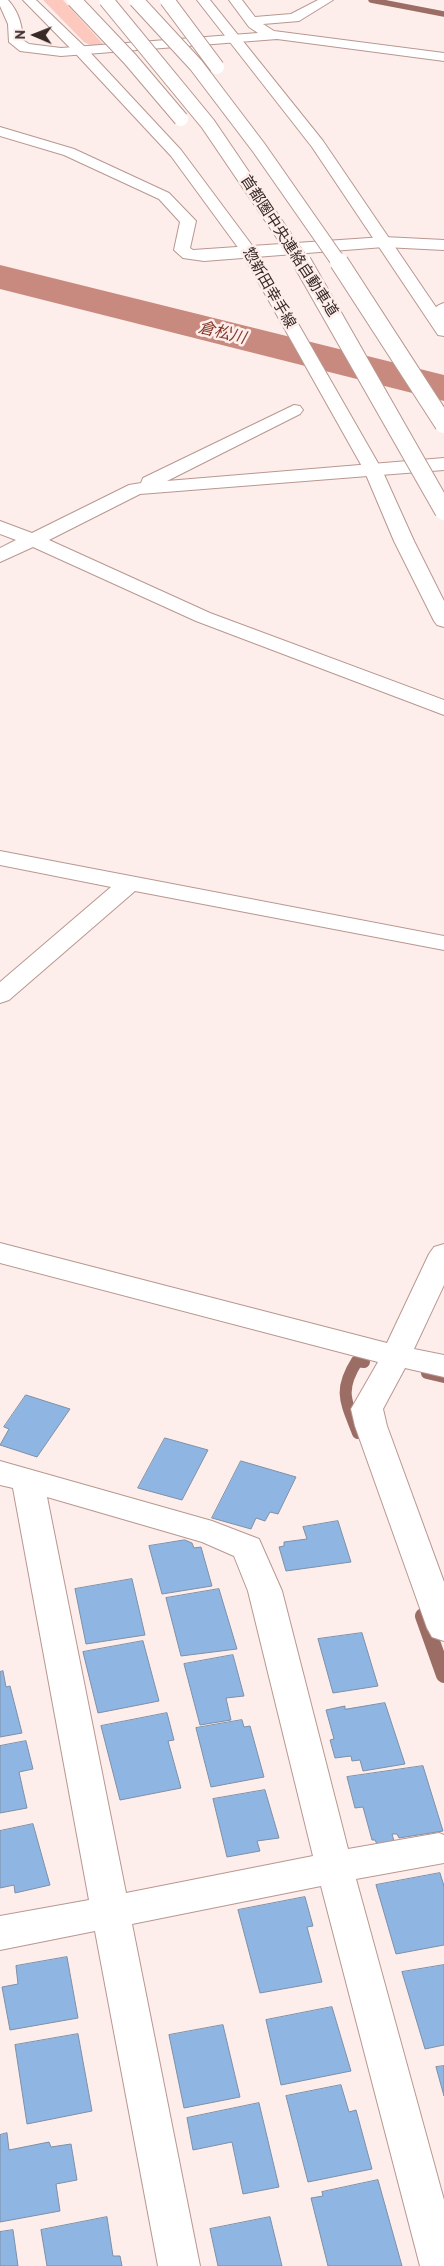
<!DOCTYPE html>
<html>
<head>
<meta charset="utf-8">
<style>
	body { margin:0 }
	#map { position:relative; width:444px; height:2266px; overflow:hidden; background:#fdeeeb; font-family:"PT Sans",sans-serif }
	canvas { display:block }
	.north { position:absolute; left:10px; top:10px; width:50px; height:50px; -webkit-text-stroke:4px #fdeeeb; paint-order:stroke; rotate:271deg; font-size:14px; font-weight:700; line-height:20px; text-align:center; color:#372926 }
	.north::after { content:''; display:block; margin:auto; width:18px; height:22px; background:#372926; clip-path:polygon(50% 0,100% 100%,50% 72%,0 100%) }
</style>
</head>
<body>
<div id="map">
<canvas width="444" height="2266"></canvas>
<div class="north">N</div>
</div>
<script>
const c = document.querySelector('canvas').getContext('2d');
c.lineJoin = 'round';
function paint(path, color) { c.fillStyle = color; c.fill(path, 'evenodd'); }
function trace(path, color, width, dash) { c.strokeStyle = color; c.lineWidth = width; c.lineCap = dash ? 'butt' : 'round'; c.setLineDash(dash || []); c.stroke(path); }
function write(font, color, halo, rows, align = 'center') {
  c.font = font + ' "PT Sans","Noto Sans JP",sans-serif'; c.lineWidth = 5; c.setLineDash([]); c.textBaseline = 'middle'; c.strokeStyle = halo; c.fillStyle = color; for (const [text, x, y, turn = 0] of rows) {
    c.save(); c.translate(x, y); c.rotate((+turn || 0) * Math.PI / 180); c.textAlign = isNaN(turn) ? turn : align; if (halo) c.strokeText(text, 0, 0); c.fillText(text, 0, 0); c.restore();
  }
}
paint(new Path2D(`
	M43,0H63L104,45H90L84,42Z`), '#fdc9bf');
trace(new Path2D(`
	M371,0L444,14`), '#9c6d64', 5.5);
trace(new Path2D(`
	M427,1373L444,1377
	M358,1433C346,1402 338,1391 357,1361L364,1362`), '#9c6d64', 12);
trace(new Path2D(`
	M423,1616L444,1675`), '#9c6d64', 16);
paint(new Path2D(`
	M0,265L444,375V401L0,289Z`), '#c88a7e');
const building = new Path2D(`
	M26,1395L70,1409L37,1457L0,1445L9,1429L4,1427Z
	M165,1438L208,1450L182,1500L138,1488Z
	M241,1461L296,1477L278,1514L270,1512L265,1521L256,1518L251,1529L212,1518Z
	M338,1521L351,1562L286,1571L279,1547L284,1546V1542L307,1539L303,1527Z
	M185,1540L192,1543L194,1548L201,1547L212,1586L162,1594L149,1546Z
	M132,1579L145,1635L86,1644L75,1589Z
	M219,1589L237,1649L181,1656L166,1598Z
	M362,1633L378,1686L333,1693L318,1639Z
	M143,1641L159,1701L98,1713L83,1652Z
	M233,1655L244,1696L226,1698L231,1720L200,1725L184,1664Z
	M3,1671L6,1687L10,1686L22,1733L0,1737V1672Z
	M385,1703L405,1764L363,1771L360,1760L352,1761L351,1756L335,1758L330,1740L334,1739L326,1710L345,1706V1709Z
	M167,1713L174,1740L168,1741L181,1788L120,1800L101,1726Z
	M242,1720L244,1727L250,1726L264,1777L211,1787L196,1728Z
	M26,1741L33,1769L19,1772L27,1808L0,1813V1746Z
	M423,1766L443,1831L399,1838L397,1834H392L394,1841L377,1844L375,1840H372L363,1807L355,1808L347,1777Z
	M265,1790L279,1838L257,1841L260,1851L227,1857L213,1799Z
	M33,1824L50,1885L15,1893L14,1885L0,1888V1831Z
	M440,1873L444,1886V1945L396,1954L376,1885Z
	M305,1897L313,1926L307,1927L322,1982L260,1993L238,1910Z
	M67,1957L78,2018L10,2030L2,1987L18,1984L16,1966Z
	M444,1965V2045L425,2049L402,1972Z
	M332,2007L351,2071L281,2085L266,2020Z
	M223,2025L240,2097L184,2108L169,2035Z
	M78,2034L92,2111L27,2124L15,2045Z
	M444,2066V2096L436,2067Z
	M341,2085L349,2112L356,2110L372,2169L308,2182L286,2096Z
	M259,2103L279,2187L243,2194L232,2142L193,2150L187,2118Z
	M7,2133L9,2150L49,2142L51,2147L71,2144L77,2180L56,2184L60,2211L0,2222V2135Z
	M378,2180L402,2266H328L311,2198L323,2196L322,2192Z
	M107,2217L113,2256H120L122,2266H47L41,2230Z
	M270,2217L282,2266H218L210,2229Z
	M13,2230L18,2266H0V2232Z`);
paint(building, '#8fb5e3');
trace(building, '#7d90a8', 1);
const minor = new Path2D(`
	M0,0H8C19,12 22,25 23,40L29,44L61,48L258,33L249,27L229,0H242L255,17L291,14L318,0H333L299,21L263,24L274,31L444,53V61L277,39L61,56L20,51L9,42L8,24L0,6Z
	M0,127L74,149L169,193L196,221L190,248L193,250L384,237L444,240V250L384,247L204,261L183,258L174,250L180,222L159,199L64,155L0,136Z
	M444,303V319L436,323L430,322L428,318C432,311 436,305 444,303Z
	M294,405L300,406L303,410L300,414L167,481L444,458V470L140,494L49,540L210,613L444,700V715L196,621L33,547L0,562V548L16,540L0,534V521L32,533L129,485L141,483L143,478Z
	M0,851L444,936V950L135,891L9,1000L0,1003V982L111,887L0,865Z
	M0,1243L387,1343L429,1254L434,1247L444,1244V1285L414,1349L444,1355V1377L405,1368L383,1409L387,1426L444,1582V1641L432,1637L427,1628L355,1426L351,1409L378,1362L0,1263Z
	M0,1461L212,1521L259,1539L282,1591L348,1849L439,1833L444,1835V1863L356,1879L444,2200V2266H420L321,1886L132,1924L200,2266H158L95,1931L0,1950V1916L89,1900L13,1488L0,1485ZM47,1497L202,1542L234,1556L248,1591L313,1856L126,1893Z`);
const major = new Path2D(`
	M23,0H36L86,48L181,150L257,252L382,470L414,541L444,601V627L437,625L434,621L394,541L364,470L242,253L171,156L76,54Z
	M197,0H210L323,141L444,319V336L438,335L312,147Z`);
trace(minor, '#b99790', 2);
trace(major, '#b99790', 2);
paint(minor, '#fff');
paint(major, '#fff');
const highwayBridgeFar1 = new Path2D(`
	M74,0L130,59L181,119
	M106,0L208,124L303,264
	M136,0L196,65L259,148L340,264
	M167,0L217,67`);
const highwayBridge = new Path2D(`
	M302,262L444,511
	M339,262L444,424`);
trace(highwayBridgeFar1, '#b99790', 16, []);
trace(highwayBridge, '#b99790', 20, []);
trace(highwayBridgeFar1, '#fff', 14);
trace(highwayBridge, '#fff', 18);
write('15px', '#372926', '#fdeeeb', [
	["首都圏中央連絡自動車道",289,246,57],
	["惣新田幸手線",269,288,60]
]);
write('italic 16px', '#84372b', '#fdeeeb', [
	["倉松川",222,333,14]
]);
</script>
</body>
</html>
